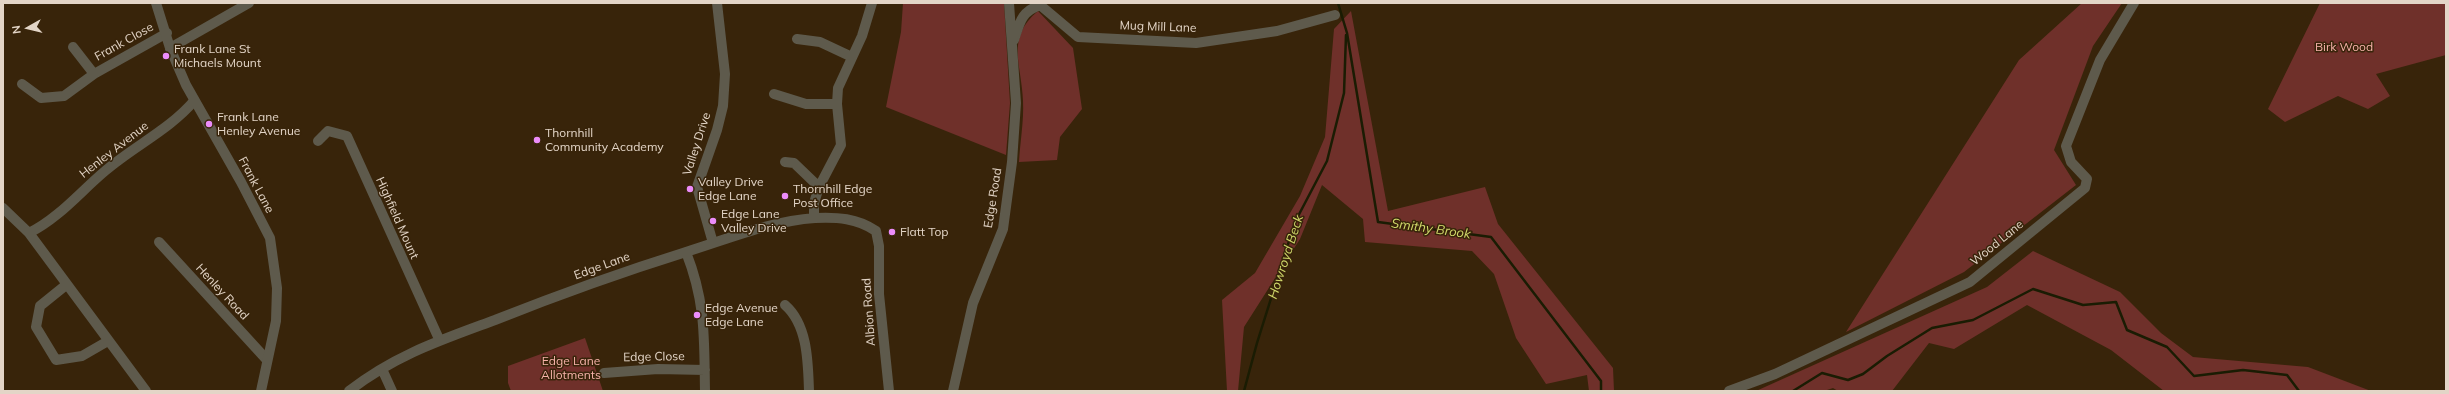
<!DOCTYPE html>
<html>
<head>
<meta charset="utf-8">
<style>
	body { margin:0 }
	#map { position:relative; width:2449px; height:394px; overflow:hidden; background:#38240a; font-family:Mulish,sans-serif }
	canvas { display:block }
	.frame { position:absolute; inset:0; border:4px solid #e3d5c7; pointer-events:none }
	.north { position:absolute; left:8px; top:8px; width:40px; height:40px; -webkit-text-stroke:3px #38240a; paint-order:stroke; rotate:262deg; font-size:11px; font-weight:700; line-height:16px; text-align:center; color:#e3d5c7 }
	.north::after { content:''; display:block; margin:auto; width:14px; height:18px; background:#e3d5c7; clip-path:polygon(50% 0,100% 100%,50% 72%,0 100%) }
</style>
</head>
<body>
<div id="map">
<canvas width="2449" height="394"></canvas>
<div class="frame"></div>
<div class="north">N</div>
</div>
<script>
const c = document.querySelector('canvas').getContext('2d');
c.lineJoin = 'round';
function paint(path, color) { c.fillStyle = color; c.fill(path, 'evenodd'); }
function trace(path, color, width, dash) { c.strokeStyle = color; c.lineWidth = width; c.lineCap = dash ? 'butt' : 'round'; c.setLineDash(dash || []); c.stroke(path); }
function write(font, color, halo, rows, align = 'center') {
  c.font = font + ' Mulish,sans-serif'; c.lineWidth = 3; c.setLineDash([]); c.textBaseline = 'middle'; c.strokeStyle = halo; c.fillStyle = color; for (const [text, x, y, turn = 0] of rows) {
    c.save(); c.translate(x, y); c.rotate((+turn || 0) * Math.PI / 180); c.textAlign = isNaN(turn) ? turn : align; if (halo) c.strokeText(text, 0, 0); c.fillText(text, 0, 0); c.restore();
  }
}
paint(new Path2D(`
	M903,3H1004L1010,103L1006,155L886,107L901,32Z
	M2082,3H2122L2093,46L2054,150L2076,185L1964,272L1846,332L2019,60Z
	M2320,3H2446V55L2376,74L2390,96L2368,109L2338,96L2285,122L2268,109Z
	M1038,11L1073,48L1082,109L1060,137L1057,160L1019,162C1020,142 1024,121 1023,101C1022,65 1005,38 1038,11Z
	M1351,11L1388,211L1485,187L1498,224L1613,368L1614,391H1589L1587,375L1546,384L1516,338L1494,274L1472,251L1365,242L1363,219L1322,185L1300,239L1244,327L1238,391H1227L1222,300L1255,273L1300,196L1325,137L1334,29Z
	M2033,251L2120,292L2161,333L2193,357L2308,367L2371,391H2164L2111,350L2027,305L1954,349L1929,343L1892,391H1838L1833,388L1824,391H1756L1987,287Z
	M585,338L603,391H511L508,383V366Z`), '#6f302a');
trace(new Path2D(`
	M1338,3L1347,33L1378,222L1491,237L1601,381V391
	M1244,391L1257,343L1295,222L1327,161L1344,93L1346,35
	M1793,391L1822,373L1848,380L1863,374L1887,356L1932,328L1973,320L2033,289L2083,305L2116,302L2127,330L2167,347L2194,376L2243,370L2287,375L2299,391`), '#1a1c03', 2.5);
trace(new Path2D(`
	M797,39L820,42L852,57
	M1014,40C1020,22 1021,12 1040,5L1078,37L1196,43L1277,31L1335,15
	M73,47L94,74
	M170,48L249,3
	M22,84L41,98L64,96L94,74L167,33
	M774,94L806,104H837
	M318,141L328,131L347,136L439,339
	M785,162L794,163L819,187
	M3,208L29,233C59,218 80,192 105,171C134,146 169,130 194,101
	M814,218V203L819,187L841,145L837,104L838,88L862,36L872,3
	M29,233L146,391
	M159,242L267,360
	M713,243L697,187L717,130L723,106L725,74L717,3
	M686,252C706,303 704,337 705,391
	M66,285L40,306L36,327L56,360L82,356L108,341
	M785,305C808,325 808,363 809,391
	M382,369L392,391
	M604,373L658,369L705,370
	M349,391C395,355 441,340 495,320C558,295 622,272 686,252C728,239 771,221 815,218C837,217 857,218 876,231L879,246V294L889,391
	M953,391L973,303L1003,229L1012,162L1016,103L1009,3
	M1729,391L1775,374L1970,282L2085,188L2087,179L2071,162L2066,146L2100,60L2134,3`), '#5e5a4c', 10);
trace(new Path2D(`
	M156,3L170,48L186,85L241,182L270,238L277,288L276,321L261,391`), '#5e5a4c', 10);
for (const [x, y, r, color] of [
	[166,56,4,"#ec8cfa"],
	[209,124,4,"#ec8cfa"],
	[537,140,4,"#ec8cfa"],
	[690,189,4,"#ec8cfa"],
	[785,196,4,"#ec8cfa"],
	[713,221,4,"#ec8cfa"],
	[892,232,4,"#ec8cfa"],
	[697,315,4,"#ec8cfa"]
]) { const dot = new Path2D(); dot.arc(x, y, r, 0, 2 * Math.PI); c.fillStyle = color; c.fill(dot); trace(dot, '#38240a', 1.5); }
write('12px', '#e3d5c7', '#38240a', [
	["Mug Mill Lane",1158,27,2],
	["Frank Close",124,42,-29],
	["Valley Drive",697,144,-72],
	["Henley Avenue",114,150,-38],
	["Frank Lane",256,185,62],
	["Edge Road",993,198,-81],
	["Highfield Mount",397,218,66],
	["Wood Lane",1997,243,-39],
	["Edge Lane",602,266,-20],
	["Henley Road",222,292,47],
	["Albion Road",869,312,-94],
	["Edge Close",654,357,-1]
]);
write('12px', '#f7b2aa', '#38240a', [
	["Birk Wood",2344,47],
	["Edge Lane",571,361],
	["Allotments",571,375]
]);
write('12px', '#e3d5c7', '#38240a', [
	["Frank Lane St",174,49],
	["Michaels Mount",174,63],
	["Frank Lane",217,117],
	["Henley Avenue",217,131],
	["Thornhill",545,133],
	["Community Academy",545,147],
	["Valley Drive",698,182],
	["Edge Lane",698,196],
	["Thornhill Edge",793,189],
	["Post Office",793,203],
	["Edge Lane",721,214],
	["Valley Drive",721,228],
	["Flatt Top",900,232],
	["Edge Avenue",705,308],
	["Edge Lane",705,322]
], 'left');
write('italic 13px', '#d1d96b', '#38240a', [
	["Smithy Brook",1431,229,8],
	["Howroyd Beck",1286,257,-72]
]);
</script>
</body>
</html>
